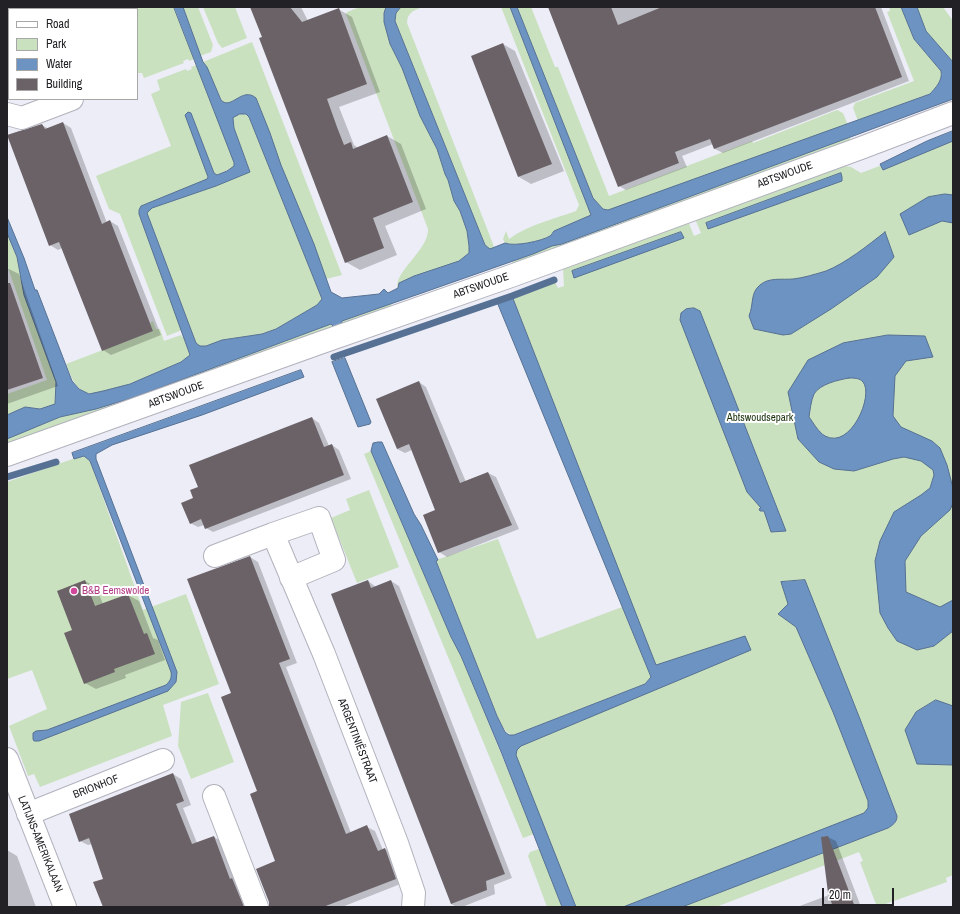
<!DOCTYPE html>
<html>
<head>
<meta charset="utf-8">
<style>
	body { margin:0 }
	#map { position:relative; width:960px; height:914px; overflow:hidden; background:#ecedf7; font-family:"Archivo Narrow",sans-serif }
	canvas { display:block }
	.frame { position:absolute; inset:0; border:8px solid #222226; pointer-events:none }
	.legend { position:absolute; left:8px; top:8px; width:130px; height:92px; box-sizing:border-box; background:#fff; border:1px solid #a7a7a8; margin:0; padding:5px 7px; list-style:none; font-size:12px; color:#222226 }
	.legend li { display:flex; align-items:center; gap:8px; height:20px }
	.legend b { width:20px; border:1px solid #a7a7a8 }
	.scale { position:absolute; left:822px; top:888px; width:72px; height:18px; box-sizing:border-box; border:2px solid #222226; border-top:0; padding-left:5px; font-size:12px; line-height:14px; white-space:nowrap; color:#222226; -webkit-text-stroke:3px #fff; paint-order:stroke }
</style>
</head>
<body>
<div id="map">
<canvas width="960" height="914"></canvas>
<div class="frame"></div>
<ul class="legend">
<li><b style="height:5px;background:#fff"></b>Road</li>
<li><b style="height:11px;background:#cae1bf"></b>Park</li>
<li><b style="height:11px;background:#6d93c2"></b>Water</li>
<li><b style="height:11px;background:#6b6267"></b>Building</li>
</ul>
<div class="scale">20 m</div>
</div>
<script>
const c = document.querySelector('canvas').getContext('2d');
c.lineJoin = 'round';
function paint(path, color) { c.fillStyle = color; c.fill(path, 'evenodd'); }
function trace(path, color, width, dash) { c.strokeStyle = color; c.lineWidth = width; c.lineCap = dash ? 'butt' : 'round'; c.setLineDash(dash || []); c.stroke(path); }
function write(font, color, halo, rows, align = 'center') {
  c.font = font + ' "Archivo Narrow",sans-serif'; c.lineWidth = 4; c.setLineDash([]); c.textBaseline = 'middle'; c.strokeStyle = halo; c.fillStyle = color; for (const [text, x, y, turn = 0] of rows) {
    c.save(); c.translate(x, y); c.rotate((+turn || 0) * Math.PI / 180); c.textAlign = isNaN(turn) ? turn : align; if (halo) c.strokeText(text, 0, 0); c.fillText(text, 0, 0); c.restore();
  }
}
paint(new Path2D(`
	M116,7H174L194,59L189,61L188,59L183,61L184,63L144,78L142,73H137V9H117Z
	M183,7H198L213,45L211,52L200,56Z
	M203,7H235L247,38L222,48L218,43Z
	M360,7H386L384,13L390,44L402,68L420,116L437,149L445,174L448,180L454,201L460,211L467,231L469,246V253L459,261L414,276L400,283L398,289C392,273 429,250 428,229L346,14L347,12Z
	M401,7H423C415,10 407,12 407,23L493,244L494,248L490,249L485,245L395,21L396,13Z
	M501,7H510L592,215L554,231C553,233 552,235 550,236C542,241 514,247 505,243L503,239L506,231L509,239C528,225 554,219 576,211L579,205Z
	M517,7H531L555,67H558L609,196L752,141L753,143L837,110L843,113L848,125L613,210C603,211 599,206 593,198Z
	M889,7H901L914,39L941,71L942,76L939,83L930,94L858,121L853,108L855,103L914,81L887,12L890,11Z
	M917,7H943L953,21V62L926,31Z
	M252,42L342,275L326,279C312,240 295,203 280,165C272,143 265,120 256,98L244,95L229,103H223L203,62Z
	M197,65L234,163V167L217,175L214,173L191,113L189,112L208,177L207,180L141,206L139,210V214L182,330L167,336L120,214L109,209L96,176L171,146L151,94L160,90L157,80L186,69L187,71L192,69L191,67Z
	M240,114H246L249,117L322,299L317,305L276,329L262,334L222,340L206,346H200L196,343L147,213L152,208L216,186L250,172L234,128L233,118Z
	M850,137V144L514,267L512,262C528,256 544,246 562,244Z
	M953,138V875L946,878L947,882L877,907L860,862L863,861L859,852L716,907H682L854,841L649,907H570L506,749L659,683L512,296L554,280L558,288L564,286L563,269L566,266L688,221L694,236L701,233L695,219L844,166L851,167L861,173Z
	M7,233L17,257L24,295L56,382L55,404L40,409L25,407L7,415V394L47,380L7,265Z
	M392,303L390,310L7,449V439L60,417L96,409L135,397L331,324L334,327L342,321Z
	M153,321L156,329H160L164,341L181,335L182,337L184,336L190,355C187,357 184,360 180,362C166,370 100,398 87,393C74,388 71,376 66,364L153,331L150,323Z
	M371,451L451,637L461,656L534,834L523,838L364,454Z
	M81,456L85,457L90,461L143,610L186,594L219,684L163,705L172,736L40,787L34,774L28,776L9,726L47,709L32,670L7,679V482Z
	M369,490L399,567L357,583L331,518L350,510L346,499Z
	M498,539L537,639L622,607L651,677L645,684L514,735C505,735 501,723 497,716L436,560Z
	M208,693L234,762L191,779L178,746L181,702Z
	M539,849H540L562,907H547L528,856L530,852Z`), '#cae1bf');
const water = new Path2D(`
	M174,7H183L203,62L207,67L221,100C231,111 242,86 256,98L270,133L281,165L314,244L331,292L342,298L351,297L379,294L384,289L388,293L398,288L399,283L414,276L459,261L469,253V246L467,231L460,211L454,201L448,180L445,174L437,149L420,116L402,68L390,44L384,22V13L386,7H401L396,13L395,21L485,245L490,249L505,243C514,247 542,241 550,236C552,235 552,233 554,231L591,215L510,7H517L593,198L603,209L608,210L930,94C935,88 943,81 941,71L914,39L901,7H917L926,31L953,62V99L562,244L552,246L533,254L342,321L341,325L334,327L331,324L135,397L96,409L60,417L7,439V415L25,407L40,409L55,404L56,382L24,295L17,257L7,233V217L24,258L35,290H37L72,381L79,389L89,394L103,391L130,384L181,362L190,355L139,214V210L141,206L207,179L208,177L185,115L188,112L191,113L214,173L217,175L227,171L234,166V163ZM240,114H246L249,117L322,299L317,305L276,329L262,334L222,340L206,346H200L196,343L147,213L152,208L216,186L250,172L234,128L233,118Z
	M953,131V141L883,170L880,164L927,141Z
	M841,173L842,177V181L708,229L706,223Z
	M945,194L953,195V223L942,221L909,235L900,214L928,197Z
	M681,232L684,238L574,278L572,271Z
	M885,232L894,257L877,277L831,309L791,334L783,335L754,329L749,316C754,304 750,293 760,285C769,277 782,280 793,279C803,278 816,274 826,271C846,263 867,246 885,232Z
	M512,296L656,665L745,636L751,650L521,746L517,750L516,755L576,907H562L502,754L461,656L451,637L371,451L373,443L378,442H382L414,514L421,525L438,560L436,561L497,716L505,732L509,735H514L645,684L651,677L497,302Z
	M694,308L700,311L786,531L771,532L764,511H760L759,509L761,508L747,492L680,320L681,313L686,309Z
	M888,335L925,336L933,357L906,361L895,376L893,416L901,427L932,441L940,448L947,465L953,488V503L950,510L921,536L905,561L906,592L940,607L953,600V631L934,646L917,650L897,641L888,628L880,613L875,561L880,541L894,512L921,495L930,488L934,475L933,470L921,461L904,457L893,459L854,471L834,469L819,462L798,439L788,392L808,360L843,343ZM849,378C854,378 860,378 863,382C874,395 851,450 825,436C818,432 813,422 809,417C810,410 811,401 814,394C820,384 838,380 849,378Z
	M345,358L371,422L370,424L358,427L332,362Z
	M301,370L304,377L202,415L112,445L96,454V459L177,672L176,682L168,691L39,741H34L33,739V733L36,731L47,730L166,685C170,681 172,678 171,672L90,461L84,456L74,459L72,453Z
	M805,580L860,719L897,816C897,822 893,825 888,828L682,907H623L864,813L868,808V801L833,712L796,627L778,614L788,604L781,582Z
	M936,700L953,706V765L917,764L905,730L916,712Z`);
paint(water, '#6d93c2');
trace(water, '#567193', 1);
paint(new Path2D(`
	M7,7H37V9H9V79H8Z
	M251,7H301L308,21L338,9L352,17L380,92L339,107L354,145L358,148L387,136L401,144L426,209L385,226L397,255L360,270L346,262L264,37Z
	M549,7H881L909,81L723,153L715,149L713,144L682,156L687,167L626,190L619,186Z
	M503,44L515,51L564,171L531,184L519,177Z
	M63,123L71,128L107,223L110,221L118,226L161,335L111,355L103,350L62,248L58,250L50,245L8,135L19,131H27L42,125L49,129Z
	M7,268L19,274L58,386L7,404Z
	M419,382L426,387L466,482L488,473L496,477L519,529L447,557L439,552L437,510L412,450L405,453L397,449Z
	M312,418L319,423L329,446L332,445L339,450L351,479L213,532L206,528L204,525L198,527L190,523L194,499L199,487Z
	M250,557L258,562L297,663L286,667L351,833L367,827L375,831L383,850L385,849L393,853L403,883L342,907H270L277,862L233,694Z
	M85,581L96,587L103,604L128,595L139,601L153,638L158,640L165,660L125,675L126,678L96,689L85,683L74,631Z
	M368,581L376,587L391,581L399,586L512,878L494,885L495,894L462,907H457L451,904Z
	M173,774L181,779L191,805L183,808L197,843L214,837L221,841L249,907H104V879L92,844L88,845L80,841Z
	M828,837L836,841L861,907H797L829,895Z
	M7,850L17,856L36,907H7Z`), '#0003');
trace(new Path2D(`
	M334,357L512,296L554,280
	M7,477L56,462`), '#567193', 7);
paint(new Path2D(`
	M250,7H290L302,22L339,8L367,84L327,99L337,127L344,145L351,142L353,149L387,135L413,202L373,218L384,248L345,263L259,38L262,37Z
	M548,7H611L618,25L662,7H875L902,77L714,149L710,139L675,152L679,163L618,187Z
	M503,43L552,164L518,177L471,56Z
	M63,122L102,224L110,220L153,331L102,351L59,242L49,246L7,135L42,124L45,129Z
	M7,283H10L43,378L7,390Z
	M419,381L460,483L488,472L512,525L438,553L423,515L435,510L409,444L397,449L376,399Z
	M312,417L324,447L332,444L344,475L205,529L201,519L190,524L181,503L193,498L190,490L198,487L189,465Z
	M250,556L290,659L279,663L346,834L367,825L378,851L385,848L396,879L323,907H269V902L256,869L275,861L250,794L257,791L221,697L231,693L187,579Z
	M85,580L95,606L128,594L144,634L147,633L155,654L114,669L115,672L84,684L64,633L72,630L57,591Z
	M368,580L371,588L391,580L505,874L486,881L487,890L451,904L331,594Z
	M173,773L184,801L176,804L192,844L214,836L230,879L232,878L244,907H103L93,882L103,879L89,838L79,842L69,814Z
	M828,836L855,907H833L828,893L821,837Z`), '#6b6267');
const minor = new Path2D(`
	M7,114L22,118L72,99
	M7,455L317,344L511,276L861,148L953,113
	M273,534L319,518L334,560L291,578
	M215,556L273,534L324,654L397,843L414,893L413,907
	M7,759L65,907
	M214,796L257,907
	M28,814L163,760`);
trace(minor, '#b1b2bc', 24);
trace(minor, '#fff', 22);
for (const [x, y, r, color] of [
	[74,591,4,"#d1479c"]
]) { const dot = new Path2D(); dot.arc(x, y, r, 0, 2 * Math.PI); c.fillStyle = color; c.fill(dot); trace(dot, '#fff', 1.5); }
write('11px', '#222226', '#fff', [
	["ABTSWOUDE",785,175,-20],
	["ABTSWOUDE",481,286,-19],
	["ABTSWOUDE",176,395,-20],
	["ARGENTINIËSTRAAT",357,741,69],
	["BRIONHOF",96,787,-21],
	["LATIJNS-AMERIKALAAN",40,844,68]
]);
write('11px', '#1a310c', '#fff', [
	["Abtswoudsepark",760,418]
]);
write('11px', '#b23c85', '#fff', [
	["B&B Eemswolde",82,591]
], 'left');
</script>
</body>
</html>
